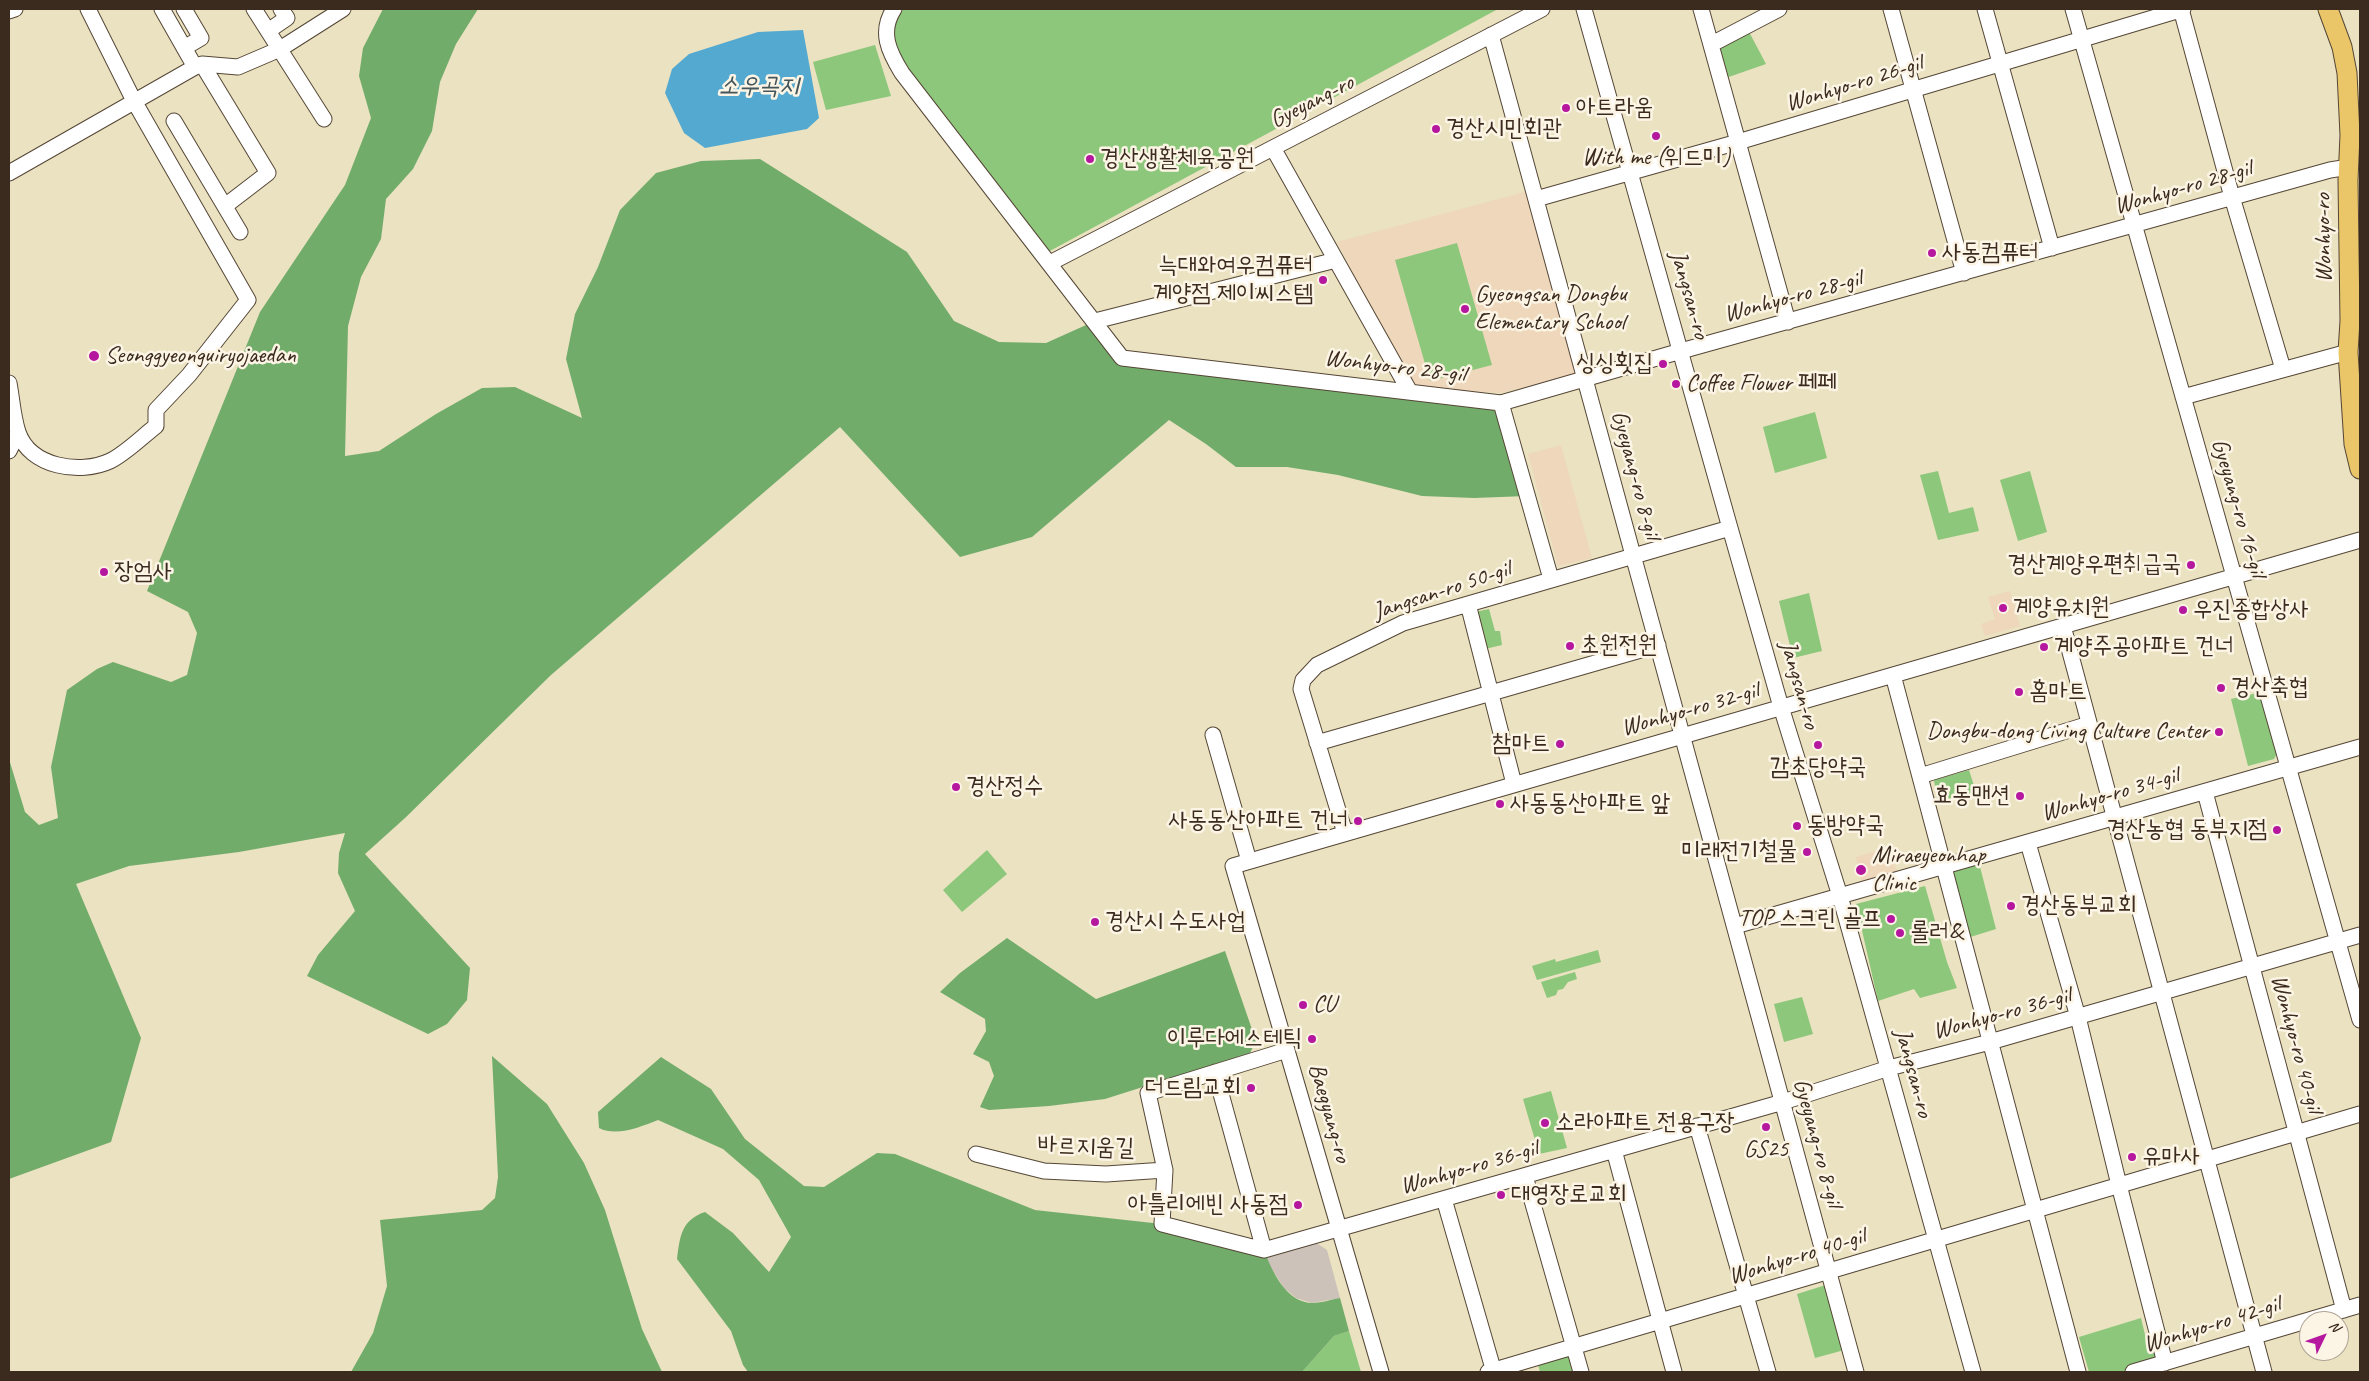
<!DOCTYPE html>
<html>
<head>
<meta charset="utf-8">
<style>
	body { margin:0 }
	#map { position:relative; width:2369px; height:1381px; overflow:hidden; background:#eae2c0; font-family:Caveat,sans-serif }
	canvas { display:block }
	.frame { position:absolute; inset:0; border:10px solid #3b2a1e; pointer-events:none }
	.north { position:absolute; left:2299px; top:1311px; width:50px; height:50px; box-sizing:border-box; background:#fcf5e5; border:1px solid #afa495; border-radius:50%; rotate:48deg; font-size:14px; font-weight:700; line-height:20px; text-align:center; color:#3b2a1e }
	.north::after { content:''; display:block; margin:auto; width:18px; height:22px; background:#b5179e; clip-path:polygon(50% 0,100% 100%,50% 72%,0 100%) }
</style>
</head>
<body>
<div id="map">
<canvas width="2369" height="1381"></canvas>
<div class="frame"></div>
<div class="north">N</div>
</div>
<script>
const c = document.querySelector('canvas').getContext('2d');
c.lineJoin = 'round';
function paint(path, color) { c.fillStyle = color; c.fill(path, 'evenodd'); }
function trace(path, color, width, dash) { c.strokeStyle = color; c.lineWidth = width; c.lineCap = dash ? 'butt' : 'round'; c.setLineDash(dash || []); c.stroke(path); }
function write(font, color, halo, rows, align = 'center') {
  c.font = font + ' Caveat,"Poor Story",sans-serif'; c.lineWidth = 5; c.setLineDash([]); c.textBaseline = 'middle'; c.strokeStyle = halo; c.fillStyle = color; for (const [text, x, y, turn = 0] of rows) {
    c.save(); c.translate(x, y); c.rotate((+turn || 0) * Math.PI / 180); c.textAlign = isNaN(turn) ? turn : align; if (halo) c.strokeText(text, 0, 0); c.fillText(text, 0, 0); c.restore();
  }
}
paint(new Path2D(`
	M1525,192L1577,376L1500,393L1412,386L1337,242Z
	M1561,445L1592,558L1558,566L1528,454Z
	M2010,591L2020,626L1985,636L1981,624L1995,619L1988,597Z
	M1889,847L1897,872L1862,882L1856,857Z`), '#eed7bb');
paint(new Path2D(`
	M1309,1238L1327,1250L1340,1298L1312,1303L1296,1298L1284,1288L1270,1266L1264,1250Z`), '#ccc2b9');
paint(new Path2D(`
	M885,9H1498L1035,259L885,59C879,42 877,25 885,9Z
	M1747,28L1766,64L1723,79L1714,45Z
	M875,45L891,96L826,110L813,62Z
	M1457,243L1492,365L1430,381L1395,260Z
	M1815,412L1827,458L1775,473L1763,427Z
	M1938,471L1949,513L1973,507L1979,531L1938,540L1920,475Z
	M2030,471L2047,532L2018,541L2000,480Z
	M1809,593L1822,651L1793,658L1779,601Z
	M1489,609L1495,631H1500L1502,645L1485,649L1475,612Z
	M2266,691L2279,750L2274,759L2248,766L2231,699Z
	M1969,770L1976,792L1938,804L1934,780Z
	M987,850L1007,874L962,912L943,890Z
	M1978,859L1996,929L1964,939L1947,872Z
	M1925,886L1947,962L1957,988L1920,998L1914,989L1878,1001L1856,904Z
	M1598,950L1601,962L1537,980L1532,966L1555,959L1556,962Z
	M1575,972L1577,979L1568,982L1563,989L1558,990L1556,995L1547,998L1541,982Z
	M1802,997L1813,1034L1784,1042L1774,1004Z
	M1551,1091L1567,1148L1539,1154L1523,1099Z
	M1829,1284L1848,1349L1815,1358L1797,1294Z
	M2141,1318L2146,1339L2157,1337L2163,1362L2126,1372H2089L2079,1337Z
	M1349,1331L1361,1372H1302L1334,1336Z
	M1572,1350L1579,1372H1540L1537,1361Z`), '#8dc77b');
paint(new Path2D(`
	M383,9H478L456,44L440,82L432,131L413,169L386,199L381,239L361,277L348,326L345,456L379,451L436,414L482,388L515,387L582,418L566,359L575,314L598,267L620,210L656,173L701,161L760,159L907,252L954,321L999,342L1046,343L1095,321L1123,358L1501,403L1527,496L1474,498L1422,496L1338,475L1287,467H1236L1206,444L1169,420L1032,537L960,557L840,427L551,675L405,818L365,854L470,968L467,1000L447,1024L428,1034L307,976L318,955L355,911L338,873L339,853L345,833L239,852L129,866L76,884L141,1038L111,1142L9,1179V759L25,812L39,825L58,818L51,767L67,690L97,669L113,662L171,682L187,675L197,633L188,612L147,591L260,312L345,185L371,118L359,76L363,48Z
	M1007,938L1096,999L1225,951L1256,1041L1250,1053L1105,1099L1049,1106L989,1110L980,1107L994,1076L989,1062L973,1054L986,1031L985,1019L940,992L960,973Z
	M492,1056L547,1104L584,1163L605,1210L642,1329L662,1372H351L373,1333L387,1286L380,1220L482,1210L495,1198L498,1177Z
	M661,1057L711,1089L745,1139L804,1186L824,1187L877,1153L895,1154L1035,1210L1162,1224L1264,1250C1272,1271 1286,1303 1313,1303C1322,1303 1332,1299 1340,1298L1349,1331L1334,1336L1302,1372H748L743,1365L731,1331L677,1259C680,1237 681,1220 705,1212L733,1233L769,1272L791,1237L759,1180L723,1149L658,1120C640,1127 617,1137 599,1128L598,1112Z`), '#72ac6b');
paint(new Path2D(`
	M803,30L819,118L807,129L705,148L684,133L665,93L672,69L689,54L758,32Z`), '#54a9d0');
const minor = new Path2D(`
	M254,9L324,119
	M894,9C879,32 889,52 902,73L1122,358L1501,403L1681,351L2330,170L2349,167
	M1584,9L1730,528L1781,707L1840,896L1973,1372
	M1701,9L1788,322
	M1891,9L1964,273
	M1985,9L2052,248
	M2073,9L2360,1020
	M2181,9L2232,197L2283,369
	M9,11L15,9
	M268,31L287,18L281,9
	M1491,35L1856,1372
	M1712,44L1779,9
	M184,48L201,38L184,9
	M202,64L238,67L280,49L343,9
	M195,67L202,64L268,173L225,206
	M174,121L240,232
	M1273,148L1410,392
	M9,173L195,67L162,9
	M1536,199L1738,142L2183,9
	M1050,263L1542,9
	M1095,321L1336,260
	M9,383C12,399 13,417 18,432C30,467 80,475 110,461C125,454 143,436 156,426V410L189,375L248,300L134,101L88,9
	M2183,397L2348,352
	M1501,403L1551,579
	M9,451L18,433
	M1468,604L1514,784
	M2063,626L2264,1372
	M1893,675L2078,1372
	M1213,735L1249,861
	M1317,743L1658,645
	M1920,776L2089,724
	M2205,792L2344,1310
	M1345,833L1301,689L1303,680L1317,665L1403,623L1730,528
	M2028,843L2078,1017L2119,1185L2165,1363
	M1735,926L2360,747
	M1287,1050L1148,1093L1165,1170L1162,1224L1264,1250L1783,1102L1889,1068L1990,1042L2360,935
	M1215,1072L1264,1250
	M1697,1126L1768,1372
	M1614,1150L1674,1372
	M976,1154L1044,1171L1106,1174L1165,1170
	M1525,1176L1581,1372
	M1444,1199L1494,1372
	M1381,1372L1233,866L2360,540
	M1488,1372L2360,1114
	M2133,1372L2360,1305`);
const major = new Path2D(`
	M2328,9L2342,47L2347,73L2350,135L2348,180L2350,321L2348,352L2354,444L2360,469`);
trace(minor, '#554636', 17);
trace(major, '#554636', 21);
trace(minor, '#fff', 15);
trace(major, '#eac669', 19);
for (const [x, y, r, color] of [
	[1566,108,5,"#b5179e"],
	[1436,129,5,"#b5179e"],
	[1656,136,5,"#b5179e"],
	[1090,159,5,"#b5179e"],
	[1932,253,5,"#b5179e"],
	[1323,280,5,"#b5179e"],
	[1465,309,5,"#b5179e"],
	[94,356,6,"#b5179e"],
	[1663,364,5,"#b5179e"],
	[1676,384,5,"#b5179e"],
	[2191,565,5,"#b5179e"],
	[104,572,5,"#b5179e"],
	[2003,608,5,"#b5179e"],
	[2183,610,5,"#b5179e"],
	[1570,646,5,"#b5179e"],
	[2044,647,5,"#b5179e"],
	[2221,688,5,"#b5179e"],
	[2019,692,5,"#b5179e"],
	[2219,732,5,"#b5179e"],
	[1560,744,5,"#b5179e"],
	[1818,745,5,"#b5179e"],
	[956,787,5,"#b5179e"],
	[2020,796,5,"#b5179e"],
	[1500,804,5,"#b5179e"],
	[1358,821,5,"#b5179e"],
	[1797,826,5,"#b5179e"],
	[2277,830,5,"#b5179e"],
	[1807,852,5,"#b5179e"],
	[1861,870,6,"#b5179e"],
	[2011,906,5,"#b5179e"],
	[1891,919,5,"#b5179e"],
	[1095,922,5,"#b5179e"],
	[1900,933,5,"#b5179e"],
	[1303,1005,5,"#b5179e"],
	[1312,1039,5,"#b5179e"],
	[1251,1088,5,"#b5179e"],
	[1545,1123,5,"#b5179e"],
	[1766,1127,5,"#b5179e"],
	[2132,1157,5,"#b5179e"],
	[1501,1195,5,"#b5179e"],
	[1298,1205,5,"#b5179e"]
]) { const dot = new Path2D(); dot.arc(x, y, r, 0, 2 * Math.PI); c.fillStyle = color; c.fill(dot); trace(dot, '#fcf5e5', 2); }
write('24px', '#3b2a1e', '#fcf5e5', [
	["Wonhyo-ro 26-gil",1854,84,-17],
	["Gyeyang-ro",1312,102,-27],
	["Wonhyo-ro 28-gil",2183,188,-16],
	["Wonhyo-ro",2324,238,-91],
	["Jangsan-ro",1689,295,74],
	["Wonhyo-ro 28-gil",1793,297,-15],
	["Wonhyo-ro 28-gil",1395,367,7],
	["Gyeyang-ro 8-gil",1635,475,75],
	["Gyeyang-ro 16-gil",2238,508,74],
	["Jangsan-ro 50-gil",1442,591,-18],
	["Jangsan-ro",1799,685,74],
	["Wonhyo-ro 32-gil",1690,710,-16],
	["Wonhyo-ro 34-gil",2110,795,-16],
	["Wonhyo-ro 36-gil",2002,1014,-15],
	["Wonhyo-ro 40-gil",2296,1044,75],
	["Jangsan-ro",1913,1073,75],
	["Baegyang-ro",1329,1113,74],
	["Gyeyang-ro 8-gil",1817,1143,75],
	["바르지움길",1086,1147,2],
	["Wonhyo-ro 36-gil",1469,1168,-16],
	["Wonhyo-ro 40-gil",1797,1257,-17],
	["Wonhyo-ro 42-gil",2212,1325,-17]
]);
write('24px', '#3b2a1e', '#fcf5e5', [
	["아트라움",1576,108],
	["경산시민회관",1446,129],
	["With me (위드미)",1656,158,"center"],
	["경산생활체육공원",1100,159],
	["사동컴퓨터",1942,253],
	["늑대와여우컴퓨터",1313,266,"right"],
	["계양점 제이씨스템",1313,294,"right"],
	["Gyeongsan Dongbu",1475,295],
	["Elementary School",1475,323],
	["Seonggyeonguiryojaedan",105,356],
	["싱싱횟집",1653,364,"right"],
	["Coffee Flower 페페",1686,384],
	["경산계양우편취급국",2181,565,"right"],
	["장엄사",114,572],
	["계양유치원",2013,608],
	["우진종합상사",2193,610],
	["초원전원",1580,646],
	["계양주공아파트 건너",2054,647],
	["경산축협",2231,688],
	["홈마트",2029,692],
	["Dongbu-dong Living Culture Center",2209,732,"right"],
	["참마트",1550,744,"right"],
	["감초당약국",1818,768,"center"],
	["경산정수",966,787],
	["효동맨션",2010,796,"right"],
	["사동동산아파트 앞",1510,804],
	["사동동산아파트 건너",1348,821,"right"],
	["동방약국",1807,826],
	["경산농협 동부지점",2267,830,"right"],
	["미래전기철물",1797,852,"right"],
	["Miraeyeonhap",1872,856],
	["Clinic",1872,884],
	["경산동부교회",2021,906],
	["TOP 스크린 골프",1881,919,"right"],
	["경산시 수도사업",1105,922],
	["롤러&",1910,933],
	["CU",1313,1005],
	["이루다에스테틱",1302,1039,"right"],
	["더드림교회",1241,1088,"right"],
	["소라아파트 전용구장",1555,1123],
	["GS25",1766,1150,"center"],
	["유마사",2142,1157],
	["대영장로교회",1511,1195],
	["아틀리에빈 사동점",1288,1205,"right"]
], 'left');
write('italic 25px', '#44565c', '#fcf5e5', [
	["소우곡지",759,86]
]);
</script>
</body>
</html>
